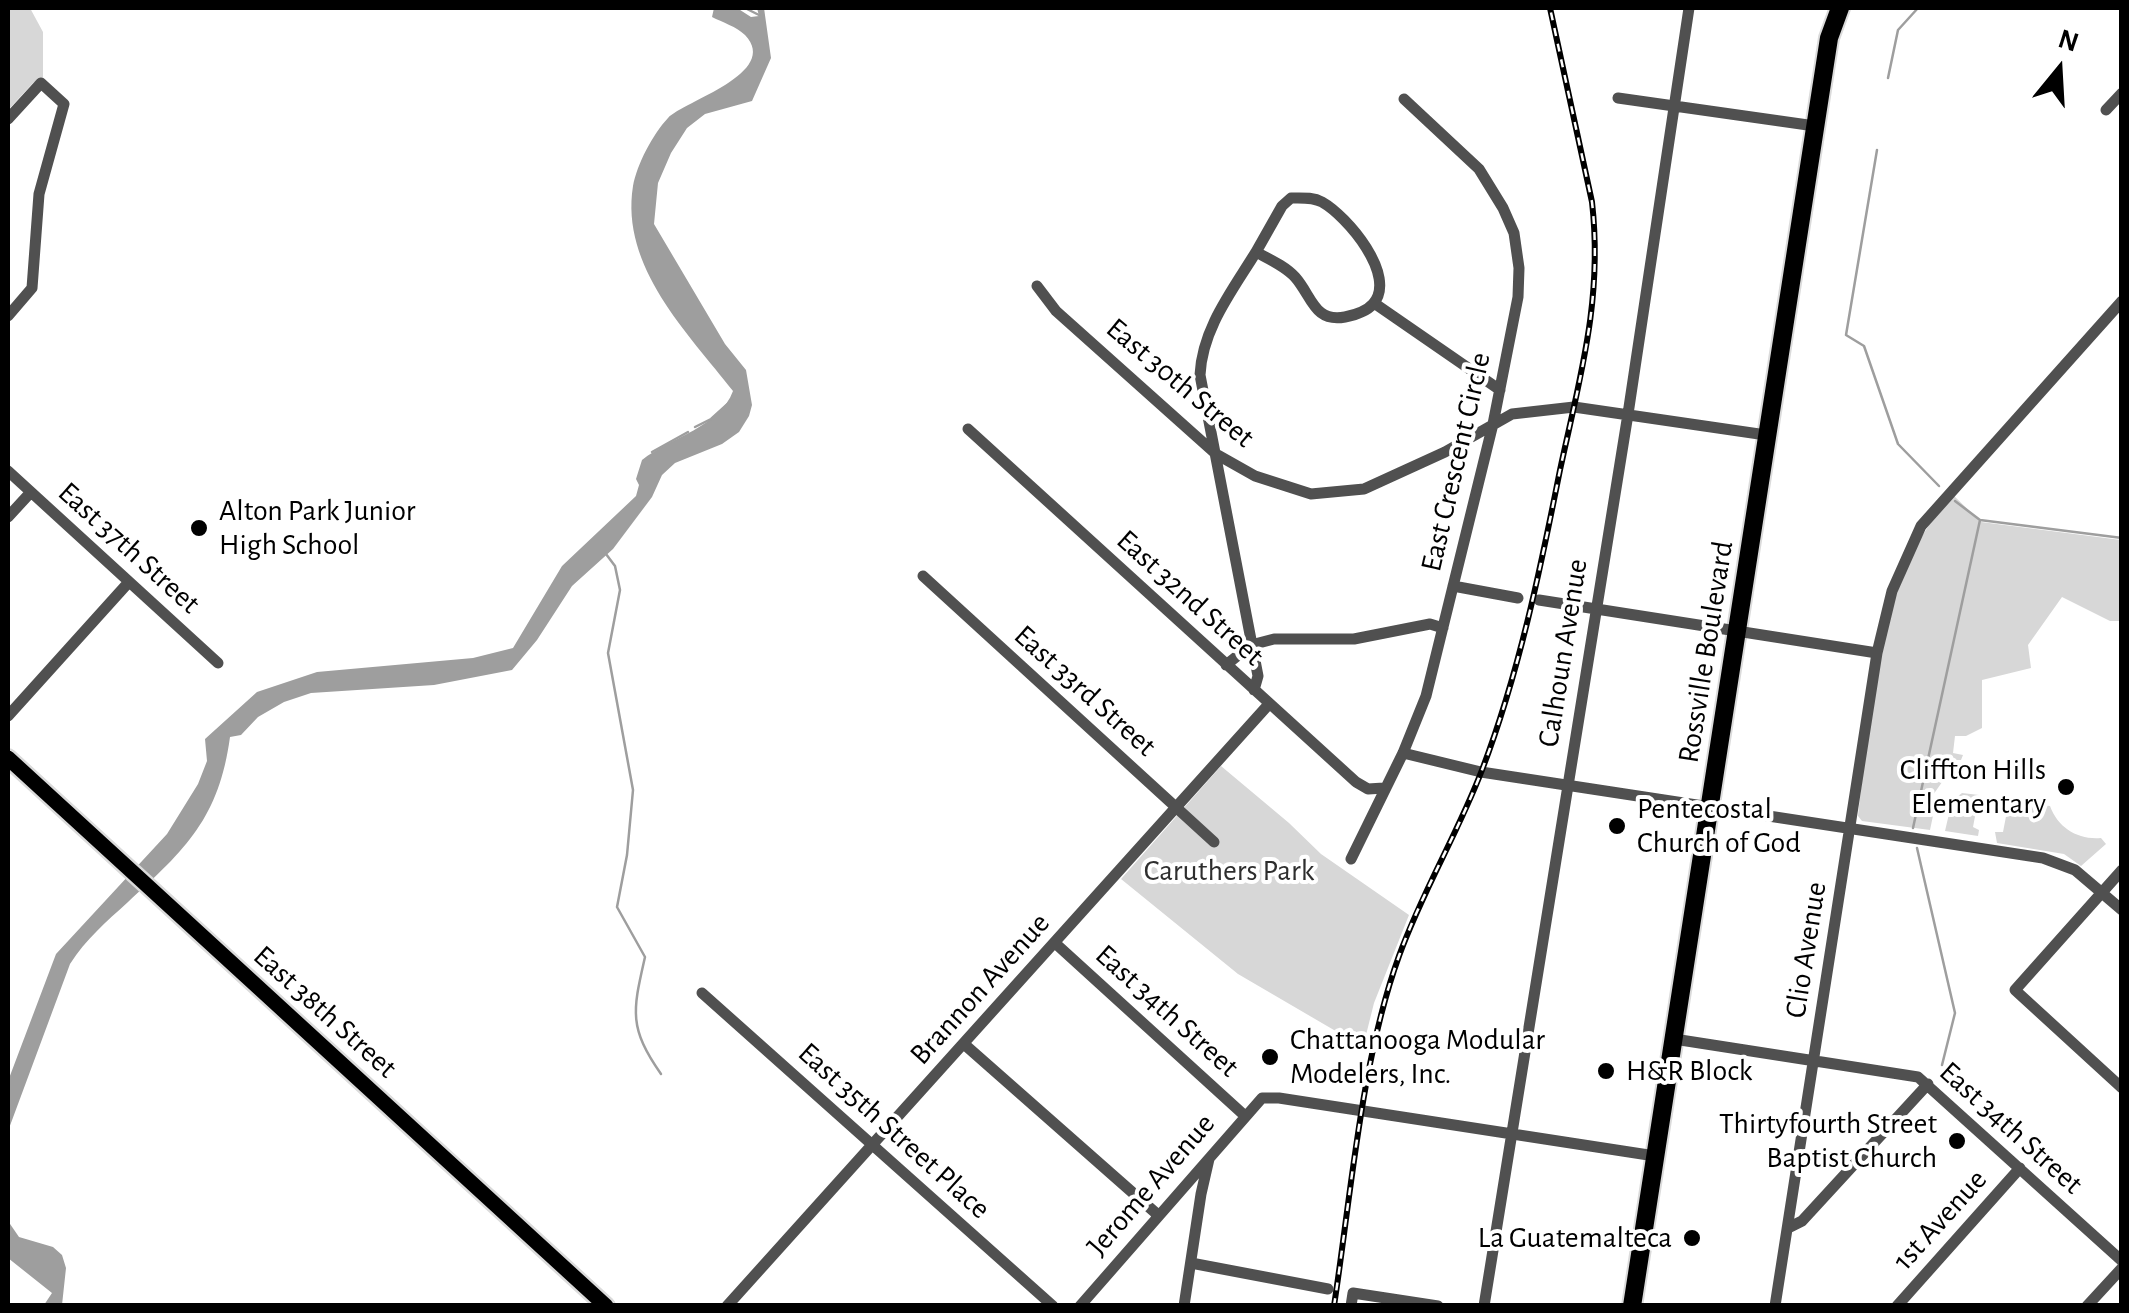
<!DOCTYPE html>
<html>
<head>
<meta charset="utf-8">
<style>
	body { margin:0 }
	#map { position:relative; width:2129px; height:1313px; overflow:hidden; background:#fff; font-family:"Alegreya Sans",sans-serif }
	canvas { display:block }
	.frame { position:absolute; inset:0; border:10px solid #000; pointer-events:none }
	.north { position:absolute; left:2009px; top:20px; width:100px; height:100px; -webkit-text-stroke:8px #fff; paint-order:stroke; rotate:18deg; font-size:28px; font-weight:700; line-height:40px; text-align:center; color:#000 }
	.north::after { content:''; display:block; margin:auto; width:35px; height:45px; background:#000; clip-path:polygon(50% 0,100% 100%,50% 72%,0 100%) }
</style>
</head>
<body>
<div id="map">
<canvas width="2129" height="1313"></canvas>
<div class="frame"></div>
<div class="north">N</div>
</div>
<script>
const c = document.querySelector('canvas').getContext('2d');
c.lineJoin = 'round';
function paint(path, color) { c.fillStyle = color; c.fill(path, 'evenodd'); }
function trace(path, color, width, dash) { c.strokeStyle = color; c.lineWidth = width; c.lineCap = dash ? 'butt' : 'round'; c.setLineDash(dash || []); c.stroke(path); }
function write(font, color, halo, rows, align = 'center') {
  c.font = font + ' "Alegreya Sans",sans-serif'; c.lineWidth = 8; c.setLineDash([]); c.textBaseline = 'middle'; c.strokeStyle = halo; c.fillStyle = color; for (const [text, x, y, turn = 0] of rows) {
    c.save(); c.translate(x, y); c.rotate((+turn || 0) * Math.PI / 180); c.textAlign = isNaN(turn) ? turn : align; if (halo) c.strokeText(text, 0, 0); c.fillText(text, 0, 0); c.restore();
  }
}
paint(new Path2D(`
	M8,8H30L43,32V77L33,83L8,110Z
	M1953,495L1981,522L2121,540V621H2110L2062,597L2028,645L2031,668L1982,680V728L1966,736H1955L1953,753L1963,755L1961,760H1951L1947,775L1926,805L1934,811L1930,830L1862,821L1858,816C1871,714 1878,572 1953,495Z
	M1221,766L1289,823L1321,854L1409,915L1374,1003L1363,1047L1238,974L1121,879Z
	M1962,793L1979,795L1973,827L1979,830L1978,836L1945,831L1952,801Z
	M2009,801L2050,806C2058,828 2078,840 2101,838L2106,844L2081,866L2064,854L1997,843L1995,832H2003Z`), '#d7d7d7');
paint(new Path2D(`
	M714,8H737L751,17L759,16L757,8H764L771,58L752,101L705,114L687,128L671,153L658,183L654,224L725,344L746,370L752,405L749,416L739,432L722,444L675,463L662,475L652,497L613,549L572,586L537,640L512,670L434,685L311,693L284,702L258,717L241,735L230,737C219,818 186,849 128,902C106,922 86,939 70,964L8,1131V1081L56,954L167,834L198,784L207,761L205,739L257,692L317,672L473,658L513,648L562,566L636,496L639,485L636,479L642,460C671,437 720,427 733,391C688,333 620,267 633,186C637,164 653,134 668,118C684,101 781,73 745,35C737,27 722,22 712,17Z
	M8,1221L19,1237L53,1247L62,1255L66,1268L62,1305H44L52,1293L8,1258Z`), '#9e9e9e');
trace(new Path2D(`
	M745,8L759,15
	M1888,78L1898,30L1918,8
	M1877,150L1846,335L1864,346L1898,444L1939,486
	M695,427L711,419L732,400
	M652,452L688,432
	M1955,501L1980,520L2122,538
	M606,554L615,566L620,590L608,653L633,790L627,855L617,907L645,957C633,1010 628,1027 661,1074
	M1913,828L1980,520
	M1917,848L1955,1013L1942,1065`), '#9e9e9e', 2.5);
const major = new Path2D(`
	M8,758L606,1306`);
const highway = new Path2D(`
	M1632,1306L1829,38L1840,8`);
trace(major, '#dbdbdb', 20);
trace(highway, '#dbdbdb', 22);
trace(new Path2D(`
	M1618,98L1815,126
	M2106,110L2122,93
	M8,119L41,83L64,104L39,194L32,288L8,316
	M1291,198C1302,198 1313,197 1322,202C1347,216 1398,276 1373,304C1366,312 1355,315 1345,317C1314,323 1312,296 1295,277C1285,266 1269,259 1256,252L1282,206Z
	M1037,286L1056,311L1216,454L1255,476L1311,494L1364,489L1445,452L1512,414L1574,407L1766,435
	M1374,303L1500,390
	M968,429L1356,782L1368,789L1384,788
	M8,471L218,663
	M8,517L31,492
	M923,576L1214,842
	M1453,586L1518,598
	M1539,600L1877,653
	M1226,665L1251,645L1274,639H1354L1430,624L1443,628
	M1254,690L1258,676L1200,375C1202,329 1232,291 1256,252
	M8,716L128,583
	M1403,753L1481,772L2043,858L2075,870L2122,910
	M1351,859L1403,753L1426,696L1493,424L1518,297L1519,268L1514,233L1503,208L1479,169L1404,99
	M2122,870L2015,990L2122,1088
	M1055,943L1244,1115
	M702,993L1053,1306
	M1674,1039L1918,1077L2122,1261
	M964,1044L1158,1215
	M1788,1228L1802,1221L1928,1084
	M1191,1263L1328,1289
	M727,1306L1269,704
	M1080,1306L1262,1098H1279L1655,1156
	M1184,1306L1201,1194L1209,1159
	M1351,1306L1353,1293L1438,1306
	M1484,1306L1628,414L1689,8
	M1775,1306L1877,653L1892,591L1921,526L2122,301
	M1897,1306L2020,1168
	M2087,1306L2122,1268`), '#505050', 11);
trace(major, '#000', 15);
trace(highway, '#000', 18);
const rail = new Path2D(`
	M1334,1306C1351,1195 1361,1061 1399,956C1422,892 1458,833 1482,770C1519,673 1540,571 1560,470C1580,377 1603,299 1592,202L1550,8`);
trace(rail, '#000', 6);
trace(rail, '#fff', 2.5, [8]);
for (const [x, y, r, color] of [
	[199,528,10,"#000"],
	[2066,787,10,"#000"],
	[1617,826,10,"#000"],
	[1270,1057,10,"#000"],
	[1606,1071,10,"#000"],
	[1957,1141,10,"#000"],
	[1692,1238,10,"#000"]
]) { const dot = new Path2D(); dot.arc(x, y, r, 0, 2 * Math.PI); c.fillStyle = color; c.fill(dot); trace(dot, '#fff', 4); }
write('30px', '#000', '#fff', [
	["East 30th Street",1180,383,40],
	["East Crescent Circle",1456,462,-77],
	["East 37th Street",129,548,42],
	["East 32nd Street",1190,598,42],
	["Rossville Boulevard",1706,652,-81],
	["Calhoun Avenue",1563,653,-81],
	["East 33rd Street",1085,691,42],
	["Clio Avenue",1806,950,-81],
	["Brannon Avenue",980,989,-48],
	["East 34th Street",1167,1011,42],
	["East 38th Street",325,1012,42],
	["East 34th Street",2011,1128,42],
	["East 35th Street Place",894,1131,42],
	["Jerome Avenue",1151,1185,-49],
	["1st Avenue",1940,1220,-48]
]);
write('30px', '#000', '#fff', [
	["Alton Park Junior",219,511],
	["High School",219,545],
	["Cliffton Hills",2046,770,"right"],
	["Elementary",2046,804,"right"],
	["Pentecostal",1637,809],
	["Church of God",1637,843],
	["Chattanooga Modular",1290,1040],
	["Modelers, Inc.",1290,1074],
	["H&R Block",1626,1071],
	["Thirtyfourth Street",1937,1124,"right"],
	["Baptist Church",1937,1158,"right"],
	["La Guatemalteca",1672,1238,"right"]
], 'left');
write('30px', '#2e2e2e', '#fff', [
	["Caruthers Park",1229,871]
]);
</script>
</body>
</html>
